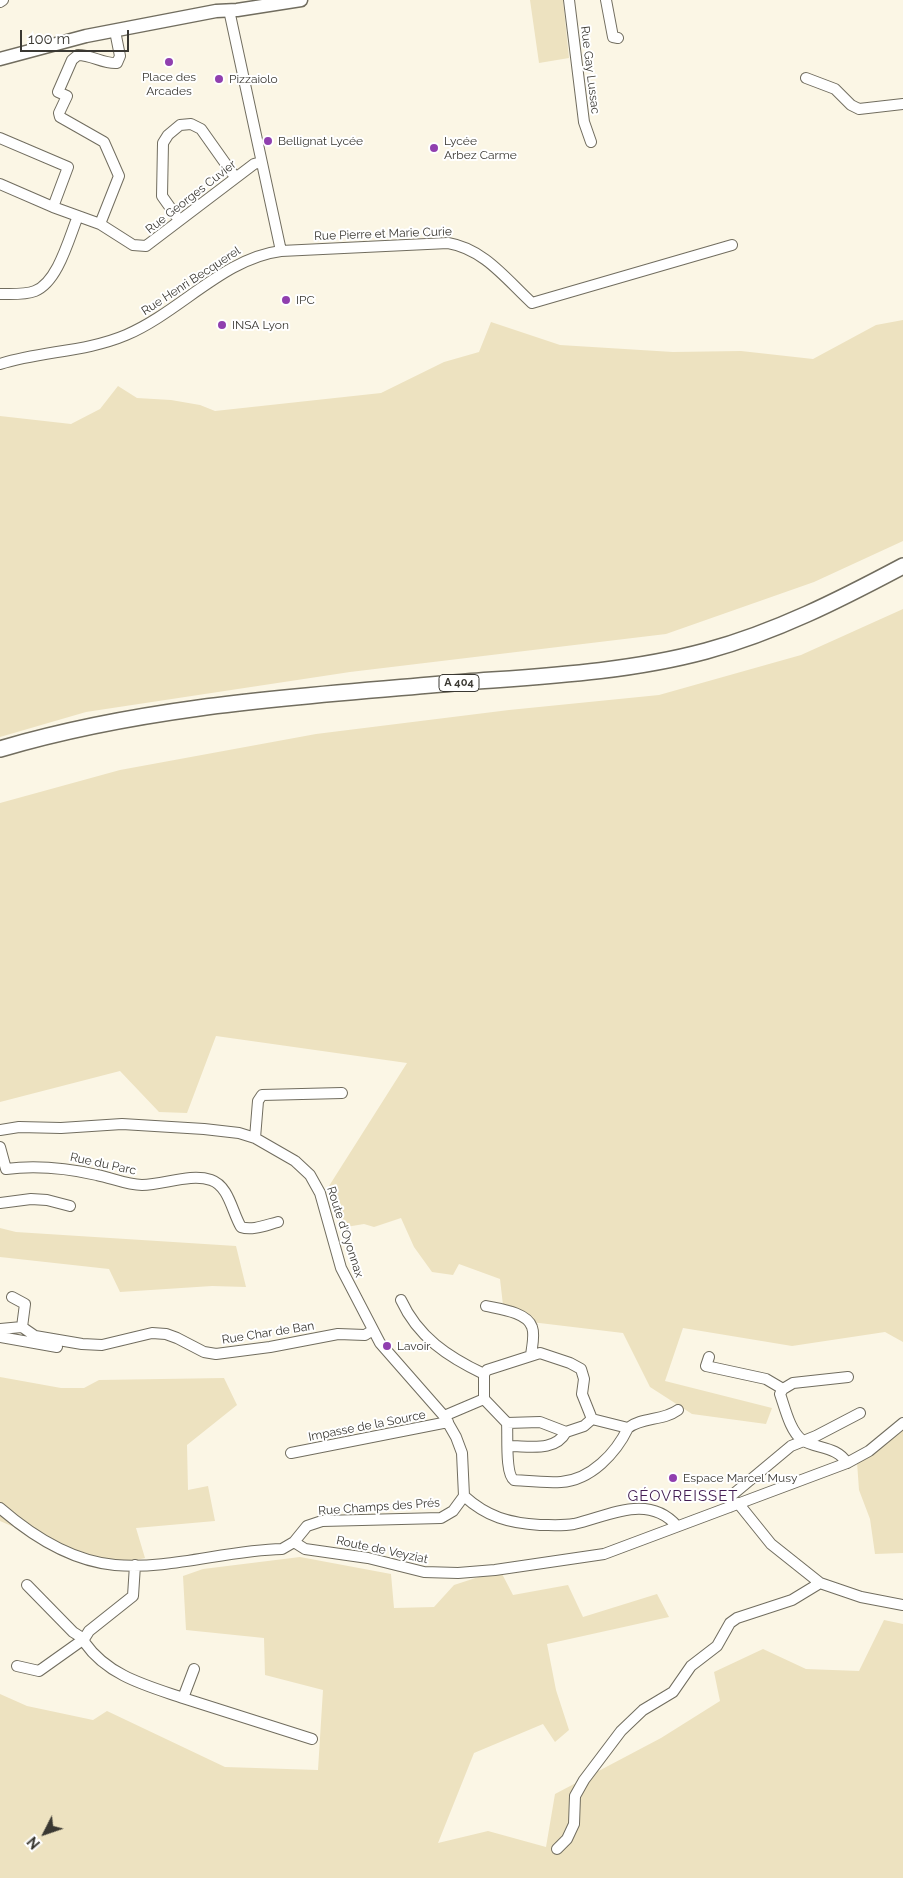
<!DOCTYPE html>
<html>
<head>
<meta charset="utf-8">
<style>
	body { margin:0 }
	#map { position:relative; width:903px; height:1878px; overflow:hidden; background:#fbf6e5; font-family:Raleway,sans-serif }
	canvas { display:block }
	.north { position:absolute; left:20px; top:1808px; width:50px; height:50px; -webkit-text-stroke:4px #fff; paint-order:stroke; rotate:229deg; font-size:14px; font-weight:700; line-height:20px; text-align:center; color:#3a3832 }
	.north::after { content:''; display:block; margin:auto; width:18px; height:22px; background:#3a3832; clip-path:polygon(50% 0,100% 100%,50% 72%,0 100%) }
	.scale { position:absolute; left:20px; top:30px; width:109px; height:22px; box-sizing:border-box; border:2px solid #3a3832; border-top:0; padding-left:6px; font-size:15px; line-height:18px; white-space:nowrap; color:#3a3832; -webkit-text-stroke:4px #fff; paint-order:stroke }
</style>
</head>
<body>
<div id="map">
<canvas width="903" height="1878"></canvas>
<div class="north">N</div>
<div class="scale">100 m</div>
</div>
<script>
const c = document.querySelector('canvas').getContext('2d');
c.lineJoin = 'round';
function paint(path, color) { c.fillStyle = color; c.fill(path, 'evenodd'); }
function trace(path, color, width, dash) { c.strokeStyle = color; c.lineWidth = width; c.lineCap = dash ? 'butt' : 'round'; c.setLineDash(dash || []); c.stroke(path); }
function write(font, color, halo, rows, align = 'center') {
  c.font = font + ' Raleway,sans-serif'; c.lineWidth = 4; c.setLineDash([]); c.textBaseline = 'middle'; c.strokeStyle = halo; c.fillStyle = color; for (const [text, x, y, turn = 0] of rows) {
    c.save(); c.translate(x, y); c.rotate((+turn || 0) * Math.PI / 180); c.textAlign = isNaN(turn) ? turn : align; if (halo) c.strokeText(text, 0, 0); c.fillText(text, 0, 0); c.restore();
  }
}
paint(new Path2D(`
	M530,0H563L569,58L539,63Z
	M903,320V541L814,582L666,634L350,672L86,712L0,737V416L71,424L100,409L118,386L137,398L171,400L200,405L215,411L381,393L444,362L479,352L491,322L560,345L673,352L741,351L813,359L876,325Z
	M903,609V1342L885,1332L792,1346L683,1328L665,1381L772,1408L766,1424L692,1414L650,1387L623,1333L531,1322L504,1314L500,1279L459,1264L453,1275L432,1272L414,1247L401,1218L374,1227L364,1224L340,1228L329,1186L407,1063L216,1036L187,1113L159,1112L120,1071L0,1102V803L120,770L316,734L509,710L659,695L801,655Z
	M0,1228L16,1232L236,1246L246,1287L212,1286L120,1292L109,1269L0,1257Z
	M0,1377L61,1388H84L99,1380L224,1378L237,1405L187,1445L188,1490L208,1486L215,1521L136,1528L145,1558L107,1567L0,1521Z
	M903,1424V1553L875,1554L870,1519L859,1490L857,1462Z
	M300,1557L391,1574L394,1608L434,1607L454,1585L500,1570L513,1595L568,1585L583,1617L657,1594L669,1617L547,1644L556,1690L569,1730L555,1742L543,1724L474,1753L438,1843L488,1831L546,1847L555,1794L661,1738L720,1701L714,1672L763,1649L806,1669L859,1671L884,1620L903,1624V1878H0V1694L27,1706L93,1720L107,1711L225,1767L318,1770L323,1690L265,1675L264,1638L186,1630L183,1576L203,1569Z`), '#ede2c0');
const minor = new Path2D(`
	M569,0L584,122L591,142
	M606,0L613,37L618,38
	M0,2L3,0
	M229,10L281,251L448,243C484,249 506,279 532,303L732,245
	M806,78L835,89L851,105L859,109L903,104
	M0,138L68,167L53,207L0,184
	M53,207L100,224L133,245L146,246L254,164L261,162
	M179,220L162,196L163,143L168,135L180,125L191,124L201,129L235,177
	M100,224L119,176L104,142L60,117L59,113L67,96L58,92L72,60L78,55C92,55 103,64 117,63L120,56L115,31
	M0,294C10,294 25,295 35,291C58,282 69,238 78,216
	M0,364C41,351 86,352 126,335C180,312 224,258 281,251
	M0,1130L19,1127L61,1128L122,1124L204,1129L239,1133L255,1138L295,1161L310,1175L320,1193L341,1268L380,1343L444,1416L456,1437L462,1453L464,1496
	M255,1138L258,1101L262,1095L342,1093
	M0,1147L6,1169C38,1165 66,1168 97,1175C112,1178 127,1185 142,1185C164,1185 190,1173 211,1180C229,1186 232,1212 241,1227C252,1231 266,1225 278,1222
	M0,1203L31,1199L47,1200L70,1206
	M12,1297L25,1304L22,1327
	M401,1300C418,1337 448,1357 484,1374
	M486,1306C499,1309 527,1312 532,1327C535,1335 532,1347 531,1355
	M0,1329L22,1327L35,1336L82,1344L102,1345L152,1333L166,1334L177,1338L204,1352L216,1354L270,1347L338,1334L365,1335L373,1330
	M0,1337L57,1347
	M709,1357L706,1366L766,1379L783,1389L780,1394C785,1408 790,1431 802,1440C816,1449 837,1446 847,1463
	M783,1389L793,1383L848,1377
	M444,1416L484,1399
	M507,1423C508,1436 505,1474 514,1480C529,1481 545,1483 561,1482C591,1480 616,1453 628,1428L592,1419L584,1426L566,1432L540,1422L507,1423L484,1399V1374L487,1370L540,1353L570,1363L581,1369L584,1379L582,1394L592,1419
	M628,1428C642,1417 663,1421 678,1410
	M509,1446C530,1446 555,1452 566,1432
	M291,1453L448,1422
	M464,1496C487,1517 509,1523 540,1525C551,1525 563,1526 574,1524C609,1516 648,1493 677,1526
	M738,1503L771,1544L820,1583L861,1597L903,1605
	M730,1507L731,1496L791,1446L816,1436L860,1413
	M0,1508C31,1535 72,1561 115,1565C169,1570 227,1550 282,1549L294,1542L307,1526L322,1521L441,1518L453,1511L464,1496
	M294,1542L305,1549L368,1558L424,1572L458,1573L495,1570L604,1554L847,1463L869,1451L903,1423
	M135,1565L133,1596L89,1631L84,1639L85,1643C108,1676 148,1686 183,1698L194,1669
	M17,1666L39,1671L84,1639L73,1632L27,1585
	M183,1698L312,1739
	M557,1849L567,1839L574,1824L575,1796L584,1780L621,1731L643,1710L673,1692L691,1666L717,1646L730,1623L737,1618L792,1600L820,1583`);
const major = new Path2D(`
	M0,59L86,36L216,11L237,10L301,0`);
const highway = new Path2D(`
	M0,749C152,704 309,696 466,682C546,676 628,672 706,651C776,632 839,600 903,566`);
trace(minor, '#716d5f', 12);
trace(major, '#716d5f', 15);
trace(highway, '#716d5f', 18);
trace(minor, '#fff', 10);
trace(major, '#fff', 12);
trace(highway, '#fff', 15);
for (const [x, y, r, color] of [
	[169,62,5,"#903faf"],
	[219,79,5,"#903faf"],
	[268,141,5,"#903faf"],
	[434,148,5,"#903faf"],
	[286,300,5,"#903faf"],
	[222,325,5,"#903faf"],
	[387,1346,5,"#903faf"],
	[673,1478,5,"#903faf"]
]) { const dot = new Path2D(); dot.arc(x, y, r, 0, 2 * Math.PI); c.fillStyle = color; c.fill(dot); trace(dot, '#fff', 2); }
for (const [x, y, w] of [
	[459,683,40]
]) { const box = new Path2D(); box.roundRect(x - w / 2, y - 8.5, w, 17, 4); c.fillStyle = '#fff'; c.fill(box); trace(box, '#3a3832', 1); }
write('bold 11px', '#3a3832', null, [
	["A 404",459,683]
]);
write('12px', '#3a3832', '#fff', [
	["Rue Gay Lussac",590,70,83],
	["Rue Georges Cuvier",191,197,-38],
	["Rue Pierre et Marie Curie",383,234,-2],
	["Rue Henri Becquerel",191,281,-33],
	["Rue du Parc",103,1164,12],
	["Route d'Oyonnax",345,1232,72],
	["Rue Char de Ban",268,1333,-9],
	["Impasse de la Source",367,1426,-11],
	["Rue Champs des Prés",379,1507,-4],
	["Route de Veyziat",382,1550,12]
]);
write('12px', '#3a3832', '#fff', [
	["Place des",169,77,"center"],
	["Arcades",169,91,"center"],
	["Pizzaiolo",229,79],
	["Bellignat Lycée",278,141],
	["Lycée",444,141],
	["Arbez Carme",444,155],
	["IPC",296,300],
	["INSA Lyon",232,325],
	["Lavoir",397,1346],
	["Espace Marcel Musy",683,1478]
], 'left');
c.letterSpacing = '1px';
write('15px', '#431d53', '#fff', [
	["GÉOVREISSET",683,1496]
]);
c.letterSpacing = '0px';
</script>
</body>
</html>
